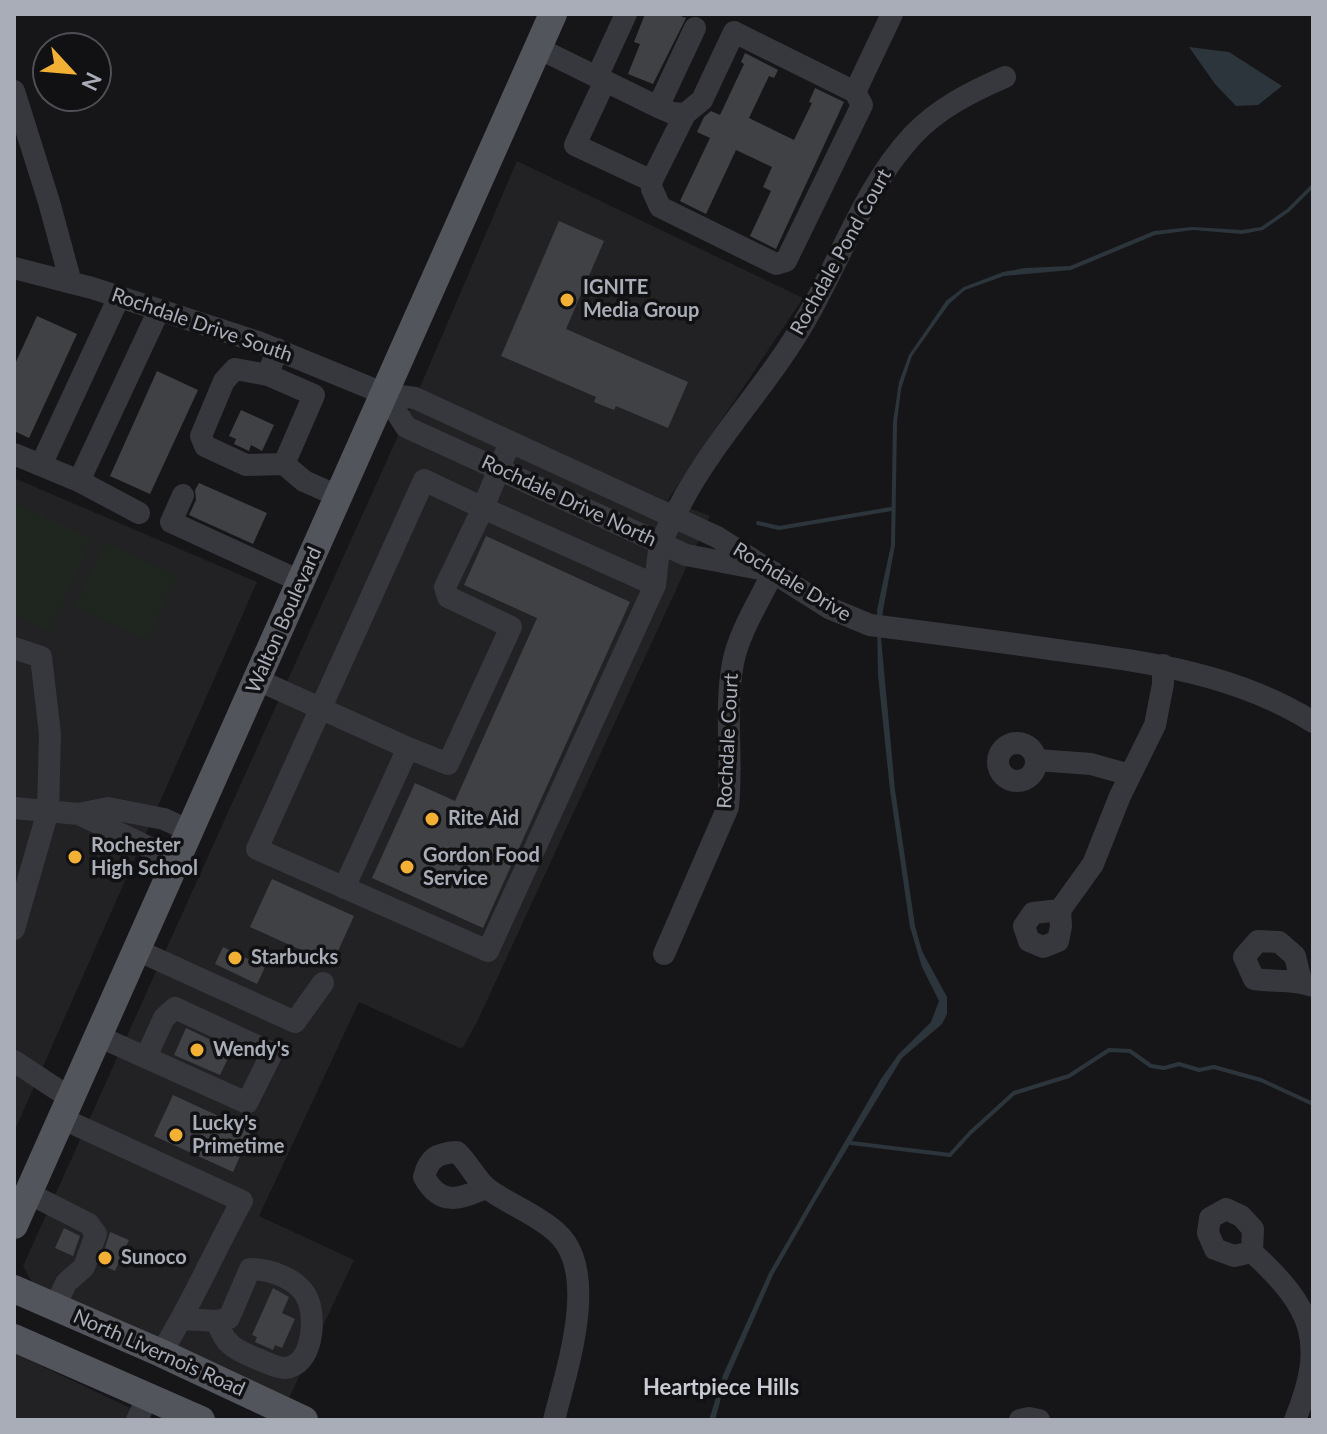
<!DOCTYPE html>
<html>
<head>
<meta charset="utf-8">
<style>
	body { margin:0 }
	#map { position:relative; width:1327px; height:1434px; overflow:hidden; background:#161618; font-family:Lato,sans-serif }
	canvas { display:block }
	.frame { position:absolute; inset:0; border:16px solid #a8adb8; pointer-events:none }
	.north { position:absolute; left:32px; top:32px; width:80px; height:80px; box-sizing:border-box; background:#111113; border:2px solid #4d4f55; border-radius:50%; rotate:116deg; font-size:22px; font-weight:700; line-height:32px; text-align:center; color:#a8adb8 }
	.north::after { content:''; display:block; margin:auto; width:28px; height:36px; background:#f2b134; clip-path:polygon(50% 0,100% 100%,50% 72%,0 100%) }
</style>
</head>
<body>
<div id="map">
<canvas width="1327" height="1434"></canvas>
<div class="frame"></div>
<div class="north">N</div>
</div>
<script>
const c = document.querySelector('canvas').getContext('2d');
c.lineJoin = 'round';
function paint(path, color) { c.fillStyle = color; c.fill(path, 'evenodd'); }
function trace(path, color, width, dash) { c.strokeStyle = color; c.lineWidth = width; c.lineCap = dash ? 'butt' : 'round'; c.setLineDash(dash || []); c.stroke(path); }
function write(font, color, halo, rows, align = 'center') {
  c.font = font + ' Lato,sans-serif'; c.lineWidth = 7; c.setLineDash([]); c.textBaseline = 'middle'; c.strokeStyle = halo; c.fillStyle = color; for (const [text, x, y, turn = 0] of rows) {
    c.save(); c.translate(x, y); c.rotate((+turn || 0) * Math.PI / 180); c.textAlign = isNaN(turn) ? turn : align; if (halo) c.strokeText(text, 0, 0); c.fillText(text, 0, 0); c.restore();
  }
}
paint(new Path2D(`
	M517,161L803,298L668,500L710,516L477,1022L462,1049L359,1002L259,1216L354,1260L289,1398L36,1289L23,1266L421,385Z
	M14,478L257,582L14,1132Z
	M14,1353L156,1420H14Z`), '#222225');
paint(new Path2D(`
	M14,503L92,538L50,631L14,615Z
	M105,543L177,575L147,640L75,607Z`), '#1e261f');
paint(new Path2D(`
	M1189,47L1229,52L1282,86L1258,105L1236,106L1215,84Z
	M1313,183V188L1289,212L1263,230L1242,234L1193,230L1155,235L1071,270L1004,276L965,290L949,304L912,356L901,389L897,422L895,545L880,627L895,790L915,926L922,951L947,997V1014L942,1024L902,1058L816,1200L773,1275L724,1387L715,1420H709L723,1375L769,1273L881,1079L898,1055L931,1022L939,1001L922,967L910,927L890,790L878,675L877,610L891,545L893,422L899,382L909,355L946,301L964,287L1003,272L1025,268L1070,266L1154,231L1192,227L1242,230L1261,227L1287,209Z`), '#2c353c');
trace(new Path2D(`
	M758,523L779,528L891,509
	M851,1143L950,1155L970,1133L1014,1093L1069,1076L1109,1050L1130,1051L1151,1066L1164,1068L1179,1064L1199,1070L1214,1067L1261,1080L1313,1104`), '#2c353c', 4);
paint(new Path2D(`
	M645,14H675L686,18L653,84L628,74L640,44L634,42Z
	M745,53L778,70L774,78L769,76L749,118L794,140L812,103L809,102L815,88L844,102L776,249L750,236L771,191L763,187L772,167L736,150L706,214L680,201L710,138L697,132L704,117L711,111L720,115L744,64L741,62Z
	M559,221L604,241L566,329L688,382L668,428L616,406L614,410L594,402L596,397L501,356Z
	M37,316L77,334L29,438L14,431V366Z
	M157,371L198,390L150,494L110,476Z
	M241,410L274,425L262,451L251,445L249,451L234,444L236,439L229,436Z
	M199,483L267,513L253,544L189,515L196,500L195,490Z
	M486,536L630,602L483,928L372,878L415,783L455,801L537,618L464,585Z
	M272,879L354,916L332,964L250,927Z
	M223,947L265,967L257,984L215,964Z
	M186,1028L232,1050L220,1075L174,1055Z
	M173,1095L251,1131L233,1172L154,1136Z
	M64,1228L80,1236L73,1256L55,1248Z
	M110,1232L129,1240L115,1271L100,1264Z
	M273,1288L289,1297L282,1313L295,1319L282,1348L275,1345L273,1350L255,1342L257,1337L252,1335Z`), '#404145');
trace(new Path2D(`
	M734,32L855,92L862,105L786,261L776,264L660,207L652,189L651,182L685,114L702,100Z
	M538,48L658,107L672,113L685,114
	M597,77L626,14
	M605,81L575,145L652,181
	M14,91L49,202L71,283
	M855,92L892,14
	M658,107L695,28
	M14,268L92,288L258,342L385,394L415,398L717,537L829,608L870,625C933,633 995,641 1057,650C1146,662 1235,673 1313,722
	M277,349L268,375L314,395L284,464L304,481L340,497
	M268,375L235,369L224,381L201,436L205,446L246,465L284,464
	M385,394L406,427L686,555L760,569
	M510,442L483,508L424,480L257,849L488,951L655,585C657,572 657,556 661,543C666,530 674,517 680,505C715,438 769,384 806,319C842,257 864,188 913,135C940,107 971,92 1005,77
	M14,454L79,481L139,513
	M41,465L119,297
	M79,481L159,310
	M183,495L171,522L302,582
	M14,648L41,657L50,734L48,811L14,929
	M258,680L408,748
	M998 762a19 19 0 1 1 38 0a19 19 0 1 1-38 0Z
	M1037,760L1091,764L1130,775
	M14,808L79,814L108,808L164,819L190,831
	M79,814L177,861
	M344,888L408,748L448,764L511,627L448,597L445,587L483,508L655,585
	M1060,910L1033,913L1024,926L1029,941L1043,947L1058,941L1061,926L1060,910L1093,864L1120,796L1155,725L1163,684V665
	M137,950L295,1022L323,983
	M664,954L728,807C733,759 724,711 733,663C739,632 760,600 773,572
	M1301,981L1295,956L1279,942L1258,941L1244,957L1254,979C1274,982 1295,979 1313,986
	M98,1036L247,1103L272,1053L175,1008L164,1018L146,1057
	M14,1061L70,1098
	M61,1118L242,1201C214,1251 192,1304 161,1353
	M486,1188C459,1199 441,1207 424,1177C429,1158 437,1153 457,1152C469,1163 476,1180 488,1189C510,1205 536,1214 556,1232C601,1271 566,1371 554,1420
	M28,1193L89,1224L96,1234L84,1267L66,1283L55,1307
	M1226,1209L1241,1216L1253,1229L1252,1252L1234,1256L1215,1249L1208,1233L1210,1218Z
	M1252,1252C1313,1308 1327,1342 1295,1420
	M182,1319L217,1321L229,1318L250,1269C270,1269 300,1279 308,1300C316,1320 313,1365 285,1368C275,1368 264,1361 255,1358C234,1349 224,1344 217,1321
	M137,1420L148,1396
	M1020,1420L1029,1418L1039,1420`), '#37383d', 22);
trace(new Path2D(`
	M14,1225L553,14
	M14,1289L161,1353L304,1420
	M14,1338L201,1420`), '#53555c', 28);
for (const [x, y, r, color] of [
	[567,300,8,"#f2b134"],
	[432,819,8,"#f2b134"],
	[75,857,8,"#f2b134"],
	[407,867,8,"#f2b134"],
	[235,958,8,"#f2b134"],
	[197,1050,8,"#f2b134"],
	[176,1135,8,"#f2b134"],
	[105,1258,8,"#f2b134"]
]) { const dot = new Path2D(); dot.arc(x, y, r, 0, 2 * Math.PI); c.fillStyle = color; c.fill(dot); trace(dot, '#111113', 3); }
write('20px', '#a8adb8', '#111113', [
	["Rochdale Pond Court",841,252,-61],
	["Rochdale Drive South",202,325,19],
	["Rochdale Drive North",569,501,25],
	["Rochdale Drive",792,582,31],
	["Walton Boulevard",284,620,-66],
	["Rochdale Court",728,741,-87],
	["North Livernois Road",159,1353,24]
]);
write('bold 20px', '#a8adb8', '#111113', [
	["IGNITE",583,288],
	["Media Group",583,311],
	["Rite Aid",448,819],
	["Rochester",91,846],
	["High School",91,869],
	["Gordon Food",423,856],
	["Service",423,879],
	["Starbucks",251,958],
	["Wendy's",213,1050],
	["Lucky's",192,1124],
	["Primetime",192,1147],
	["Sunoco",121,1258]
], 'left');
write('bold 22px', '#c9ccd4', '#111113', [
	["Heartpiece Hills",721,1388]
]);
</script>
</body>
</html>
